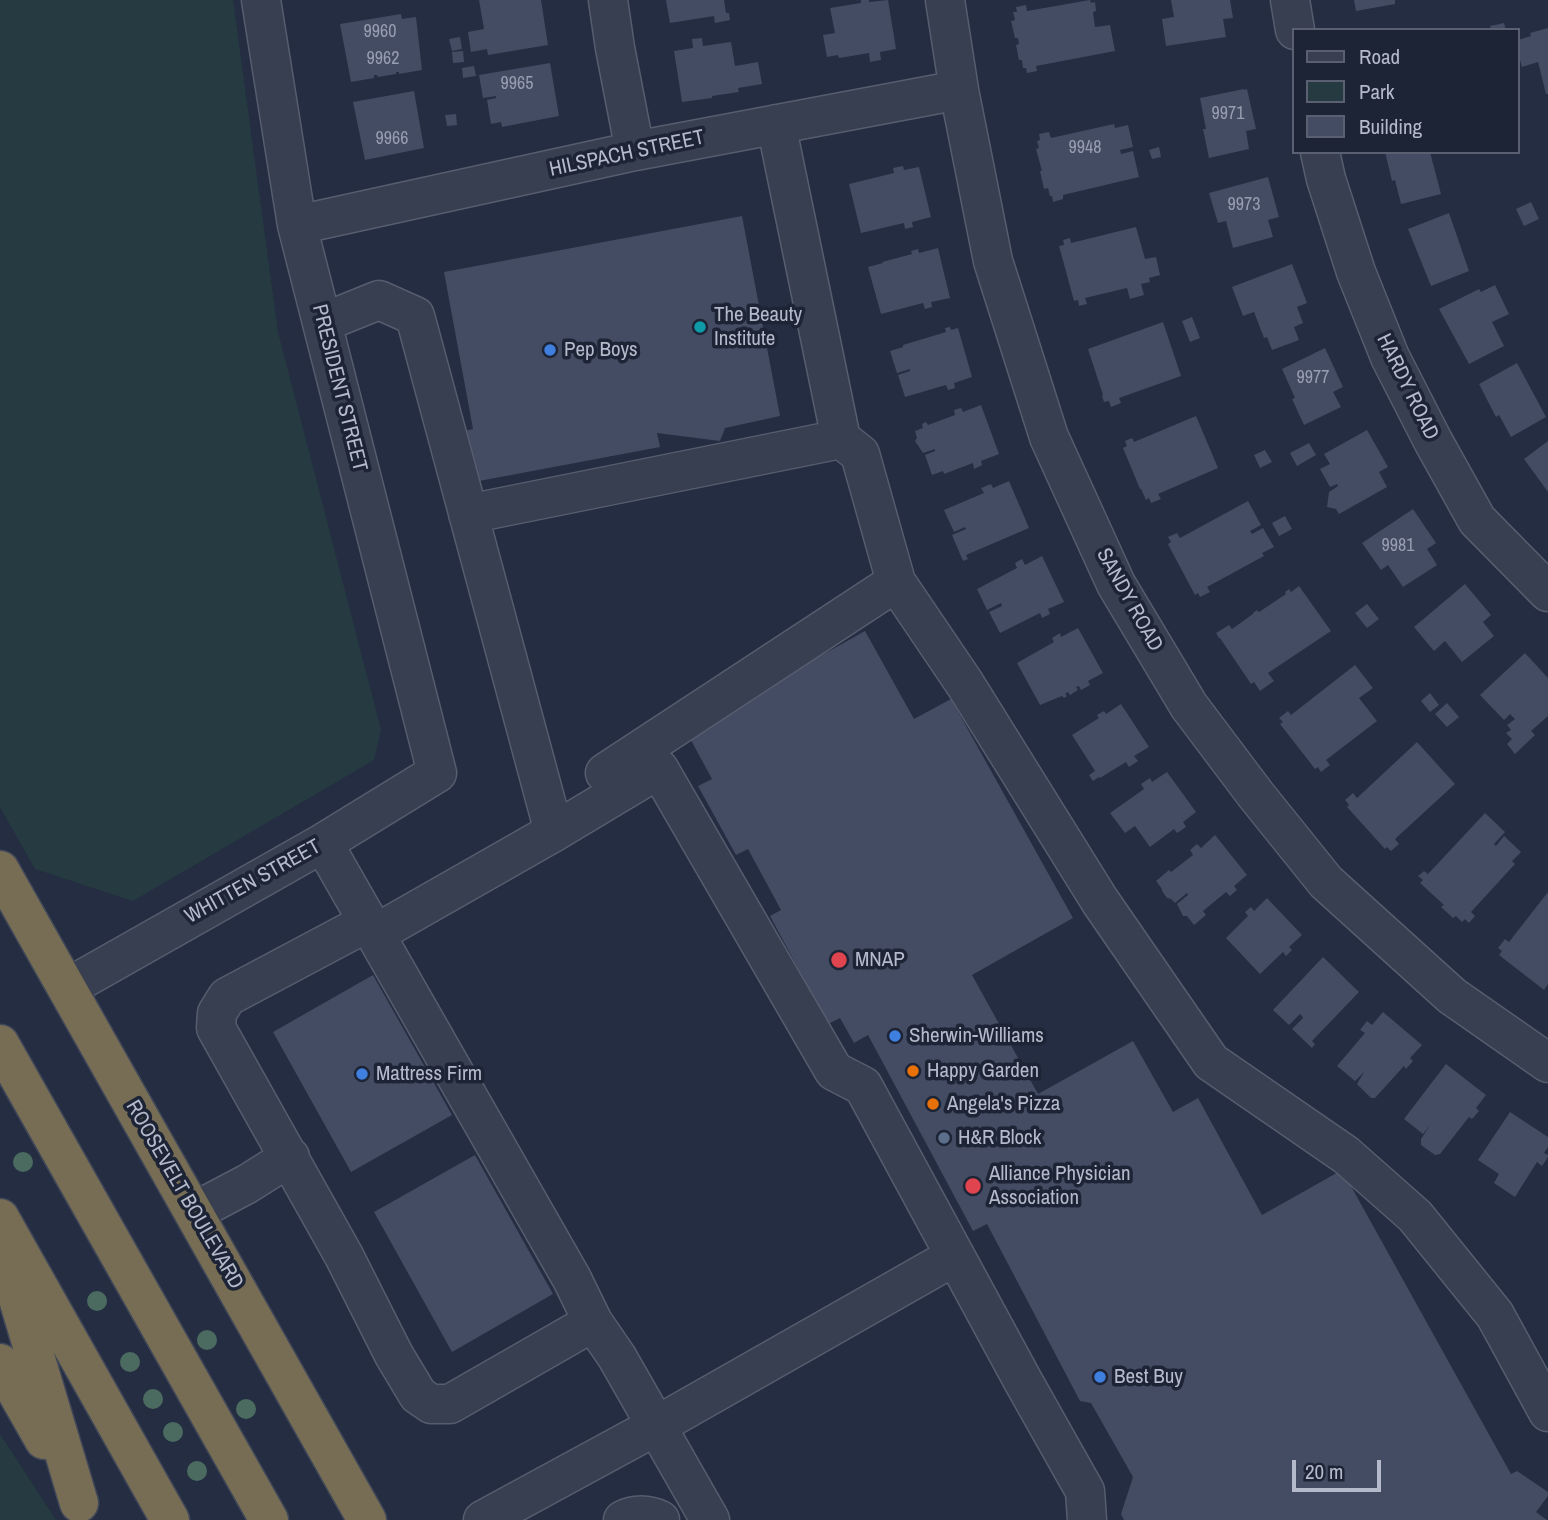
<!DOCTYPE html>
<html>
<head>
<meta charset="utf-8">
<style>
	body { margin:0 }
	#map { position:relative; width:1548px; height:1520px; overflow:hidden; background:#242d41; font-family:"Archivo Narrow",sans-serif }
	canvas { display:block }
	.legend { position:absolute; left:1292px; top:28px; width:228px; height:126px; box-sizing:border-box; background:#1d2435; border:2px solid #5a6071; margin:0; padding:9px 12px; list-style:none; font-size:21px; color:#b5bacb }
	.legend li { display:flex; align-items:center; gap:14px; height:35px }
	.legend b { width:35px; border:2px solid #5a6071 }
	.scale { position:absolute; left:1292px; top:1460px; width:89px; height:32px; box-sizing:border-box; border:4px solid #b5bacb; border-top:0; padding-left:9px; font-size:21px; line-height:24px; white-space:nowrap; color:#b5bacb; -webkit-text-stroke:5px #1d2435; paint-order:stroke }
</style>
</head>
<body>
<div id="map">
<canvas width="1548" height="1520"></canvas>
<ul class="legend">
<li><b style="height:9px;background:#383f50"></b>Road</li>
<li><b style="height:19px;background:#263b41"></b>Park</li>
<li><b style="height:19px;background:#434c63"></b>Building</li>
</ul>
<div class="scale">20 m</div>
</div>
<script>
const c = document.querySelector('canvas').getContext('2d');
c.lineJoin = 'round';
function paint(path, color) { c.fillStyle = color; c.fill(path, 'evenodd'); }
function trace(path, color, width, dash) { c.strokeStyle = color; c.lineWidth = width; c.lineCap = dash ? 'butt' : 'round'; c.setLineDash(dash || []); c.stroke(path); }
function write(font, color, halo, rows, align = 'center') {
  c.font = font + ' "Archivo Narrow",sans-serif'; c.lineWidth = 7; c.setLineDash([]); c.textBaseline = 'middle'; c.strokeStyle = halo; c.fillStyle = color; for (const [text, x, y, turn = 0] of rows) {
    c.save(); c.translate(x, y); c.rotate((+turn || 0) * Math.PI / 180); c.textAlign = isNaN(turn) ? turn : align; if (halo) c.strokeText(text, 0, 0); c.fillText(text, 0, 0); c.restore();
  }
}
paint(new Path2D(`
	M0,0H233L278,332L381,730L374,760L133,901L35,869L0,807Z
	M0,1434L56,1520H0Z`), '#263b41');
paint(new Path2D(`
	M479,0H541L548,45L488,55L487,49L471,52L468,32L484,29Z
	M666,0H724L726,13H729L730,20L715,23L714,16L670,23Z
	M861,0H869V2L888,0L896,49L880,52L881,60L870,62L869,53L839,58L838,55L827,57L823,35L835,33L830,8L861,3Z
	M1090,0L1091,3L1095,2L1096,11L1093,12L1095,27L1110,25L1115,51L1036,66L1037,71L1027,73L1026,68H1023L1022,60H1019L1016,45L1019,44L1018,38H1015L1011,21L1015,20L1013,12H1017L1016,7L1026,5L1027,11Z
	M1171,0H1230L1233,18L1223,19L1226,37L1166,46L1162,19L1174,17Z
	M1354,0H1395V4L1356,11Z
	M401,14L402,19L416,17L422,70L399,74V72H396V74L378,77L377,75H374V78L351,82L340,24Z
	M1504,23L1506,30H1491L1490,26Z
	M1548,28V94H1546L1538,62L1522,67L1518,53V40L1531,36L1530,33Z
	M460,37L462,49L452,51L449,39Z
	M702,38L703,46L731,42L735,66L758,62L762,84L738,88L739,92L712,96V98L682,102L674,51L693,48L692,39Z
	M463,51L464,62L453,63L452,52Z
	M550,63L559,116L502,127L501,122L491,124L487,100L496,98V96L483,98L479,75Z
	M474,66L476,76L463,78L462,68Z
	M1244,89V90L1247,89L1256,129L1246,131L1249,149L1209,158L1203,129H1206L1200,98Z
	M414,91L424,148L365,160L353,102Z
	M456,114L457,125L447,126L445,115Z
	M1114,124L1115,128L1128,125L1133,147L1120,150L1121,154L1133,151L1139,177L1063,195V199L1053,202L1052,196H1050L1048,188L1044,189L1040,171H1042L1036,149L1039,148L1037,141L1040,140L1039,134L1049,132L1051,138Z
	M1159,147L1161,157L1152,159L1149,150Z
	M1385,152H1430L1441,194L1401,204L1395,180L1392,181Z
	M903,166L904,170L919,167L931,217L912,222L913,227L905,229L904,223L861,233L849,184L894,173L893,168Z
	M1268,177L1279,217L1268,220L1273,237L1233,248L1226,221L1218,223L1209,193Z
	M1531,202L1539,219L1524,226L1516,209Z
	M1449,213L1469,271L1431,286L1408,229Z
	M742,216L780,416L725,428L720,441L657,433L660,447L474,482L464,431L473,429L444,272Z
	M1136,227L1145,259L1156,257L1160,275L1149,278L1150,282L1141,284L1144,295L1130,299L1127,288L1085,298L1087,304L1079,306L1078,300L1074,301L1059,246L1064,245L1063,240L1070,238L1071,243Z
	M938,248L950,298L931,302L932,307L925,309L923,303L881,314L868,267L883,263L882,262L912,254L911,251L918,249L919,253Z
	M1292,264L1307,303L1297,307L1303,323L1294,327L1299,340L1272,350L1267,337L1264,338L1254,312L1243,316L1232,287Z
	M1495,285L1509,314L1492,322L1504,346L1469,364L1439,309L1479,289L1481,292Z
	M1192,317L1200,338L1190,342L1182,321Z
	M1163,322L1181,376L1119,398L1121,403L1111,407L1109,401L1104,402L1102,396L1103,395L1088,349Z
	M950,327L951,330L958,328L972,377L954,383L955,388L948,390L946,385L905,397L898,375L910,371V369L897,373L890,351L903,347V345L946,332L945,328Z
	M1325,348L1343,387L1333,392L1341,407L1304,425L1292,399L1295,398L1282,369Z
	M1517,363L1546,417L1511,437L1499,415L1496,417L1479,384Z
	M981,405L999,454L981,461L982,465L974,469L973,463L944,474L943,471L932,475L925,455L935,451V449L923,453L915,441L917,438L915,431L923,428L922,424L926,422L928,425L955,415L954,410L961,408L963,412Z
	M1196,416L1218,468L1158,494L1161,499L1151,503L1149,498L1146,500L1141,489H1140L1123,448L1127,446L1125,441L1132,438L1134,442Z
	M1367,430L1388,467L1379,472L1387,487L1339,514L1336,509L1327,507L1329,492L1338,486L1337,484L1330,487L1320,469L1330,464L1324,454Z
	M1548,441V492L1524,459Z
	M1309,443L1316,455L1297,466L1290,453Z
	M1265,450L1272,462L1260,468L1254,455Z
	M1009,481L1029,528L966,555L968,559L963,561L952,535L966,529L965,527L954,532L944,510L984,493L981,488L991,484L993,488Z
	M1248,501L1261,525L1250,531L1252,534L1263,528L1274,547L1262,553L1264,556L1207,587L1210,592L1200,597L1198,593L1195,595L1171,550L1168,544L1171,542L1168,537L1177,533L1180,538Z
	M1413,509L1436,543L1427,549L1437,565L1403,587L1388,565L1381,570L1362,543Z
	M1285,516L1292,529L1279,536L1272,523Z
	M1042,556L1064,602L1048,609L1050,614L1042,618L1040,613L1000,633L989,612L1002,606L1001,603L987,610L977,589L1017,568L1015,563L1022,559L1025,565Z
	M1465,584L1491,615L1483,622L1494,636L1462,662L1445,641L1434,651L1414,627Z
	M1299,586L1331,631L1268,673L1274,681L1260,691L1254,682L1251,684L1220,638H1219L1216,633L1229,625L1232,629L1253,614V613L1257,610L1259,612L1286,594L1285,592L1289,589L1291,592Z
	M1367,604L1379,619L1367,628L1355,613Z
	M1078,628L1103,673L1088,681L1090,685L1081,690L1079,686L1076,687L1078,690L1070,695L1068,692L1065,694L1067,696L1064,698L1062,696L1040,705L1017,663L1054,642L1052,638L1060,633L1061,637Z
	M865,631L914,719L951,699L1073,918L972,975L1038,1094L1133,1041L1173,1112L1198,1098L1262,1215L1342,1170L1511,1474L1517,1471L1548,1492V1496L1536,1512L1547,1520H1124L1121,1514L1133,1477L1091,1403L1080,1401L987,1224L973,1231L868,1035L854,1043L840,1018L828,1024L770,916L781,910L748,849L736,855L698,786L712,779L686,731Z
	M1525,653L1548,678V716L1531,731L1535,735L1515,754L1507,744L1512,739L1506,733L1511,730L1507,725L1515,719L1510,714L1504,720L1480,695Z
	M1355,665L1373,688L1359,698L1377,721L1326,760L1330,765L1321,772L1318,767L1315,769L1280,724L1283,722L1279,718L1288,711L1291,715Z
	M1430,693L1439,705L1430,712L1421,701Z
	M1447,703L1459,717L1447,727L1435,714Z
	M1121,704L1149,747L1134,756L1138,761L1129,767L1126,762L1100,778L1099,777L1093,781L1089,775L1095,771L1072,735L1099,718L1097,715L1104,711L1106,714Z
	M1417,742L1455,784L1395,839L1399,844L1391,851L1387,847L1385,849L1347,807L1349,805L1345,800L1353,793L1357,798Z
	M1167,772L1196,812L1183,822L1186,827L1177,833L1174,829L1150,847L1135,826L1125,833L1110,813L1144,789L1141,784L1150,778L1152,782Z
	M1485,813L1505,832L1494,844L1496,846L1504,836L1521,852L1512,861L1515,864L1471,912L1475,916L1469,923L1465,919L1462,922L1456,916L1453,918L1441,907L1444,905L1420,883L1423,880L1418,876L1424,871L1428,874Z
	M1215,835L1247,875L1234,886L1237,890L1230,896L1226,892L1203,911L1206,915L1194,925L1187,916H1183L1177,904L1188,895L1187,893L1175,903L1171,899L1167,898L1162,891V889L1156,881L1169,870L1171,872L1193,855L1190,850L1197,844L1201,848Z
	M1548,892V984L1544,990L1499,955L1502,951L1498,948L1505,939L1509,942Z
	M1267,898L1302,935L1289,947L1292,950L1286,956L1283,952L1260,974L1226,938L1248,916L1245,912L1251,907L1254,911Z
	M1323,957L1359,992L1312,1041L1315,1044L1312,1048L1292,1029L1303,1018L1302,1016L1300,1014L1289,1025L1273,1010Z
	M373,975L452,1115L351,1172L273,1032Z
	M1383,1012L1422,1045L1410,1058L1413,1061L1406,1069L1404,1066L1375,1098H1371L1357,1084L1364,1072L1355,1081L1337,1066L1365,1033L1360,1030L1367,1021L1372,1025Z
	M1446,1064L1486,1095L1476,1108L1479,1111L1472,1119L1469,1117L1440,1154L1435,1155L1421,1145V1139L1430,1125L1423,1134L1404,1119Z
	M1510,1112L1548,1137V1147L1544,1153L1548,1155V1157L1542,1166L1537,1162L1515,1197L1494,1183L1499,1174L1478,1160Z
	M475,1155L553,1294L452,1352L374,1212Z`), '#434c63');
const minor = new Path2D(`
	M608,0L615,48L635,151
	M945,0L959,90L993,261L1049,437L1116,584L1189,706L1256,795L1326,882L1452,996L1548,1063
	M1290,0L1295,30
	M1320,152L1326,179L1356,272L1390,357L1433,441L1477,520L1548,592
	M297,225L635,151L959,90
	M322,323L379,300L415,316L554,832L375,934
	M468,514L841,439L776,124
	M896,582L965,684L1100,901L1211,1062L1346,1155L1415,1216L1495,1315L1548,1412
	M605,773L896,582L860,454L841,439
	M554,832L659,769L834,1071L863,1086L1023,1381L1085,1491L1087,1520
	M323,843L572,1279L593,1322L617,1357L710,1520
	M368,922L227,997L217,1013L216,1028L344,1256L394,1355L418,1395L431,1404H450L593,1322
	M67,988L323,843L437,773L297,225L261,0
	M194,1212L247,1184L290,1157
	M483,1520L656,1426L955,1256
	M623,1520C634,1514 648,1514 660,1520`);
const highway = new Path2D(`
	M0,870L367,1520
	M0,1044L269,1520
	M0,1218L170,1520
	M7,1262L79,1503
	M0,1363L44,1440`);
trace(minor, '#565d6e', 41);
trace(highway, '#404758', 41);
trace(minor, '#383f50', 38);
trace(highway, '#776d55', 38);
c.fillStyle = '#4b6b61';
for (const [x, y] of [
	[23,1162],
	[97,1301],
	[207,1340],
	[130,1362],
	[153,1399],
	[246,1409],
	[173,1432],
	[197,1471]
]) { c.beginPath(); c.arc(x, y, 10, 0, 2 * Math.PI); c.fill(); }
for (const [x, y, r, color] of [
	[700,327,7,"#0f9aa8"],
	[550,350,7,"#3f7fe0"],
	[839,960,9,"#e0444e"],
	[895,1036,7,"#3f7fe0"],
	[913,1071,7,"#e8710a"],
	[362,1074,7,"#3f7fe0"],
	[933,1104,7,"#e8710a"],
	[944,1138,7,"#5c6f8a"],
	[973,1186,9,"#e0444e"],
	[1100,1377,7,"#3f7fe0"]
]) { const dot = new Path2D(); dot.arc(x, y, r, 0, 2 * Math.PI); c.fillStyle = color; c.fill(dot); trace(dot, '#1d2435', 2.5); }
write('18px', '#989eb1', null, [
	["9960",380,32],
	["9962",383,59],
	["9965",517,84],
	["9971",1228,114],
	["9966",392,139],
	["9948",1085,148],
	["9973",1244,205],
	["9977",1313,378],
	["9981",1398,546]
]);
write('21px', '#b5bacb', '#1d2435', [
	["HILSPACH STREET",627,154,-12],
	["HARDY ROAD",1407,387,64],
	["PRESIDENT STREET",339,388,76],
	["SANDY ROAD",1129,600,61],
	["WHITTEN STREET",253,882,-29],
	["ROOSEVELT BOULEVARD",184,1195,60]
]);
write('21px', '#b5bacb', '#1d2435', [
	["The Beauty",714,315],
	["Institute",714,339],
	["Pep Boys",564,350],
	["MNAP",855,960],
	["Sherwin-Williams",909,1036],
	["Happy Garden",927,1071],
	["Mattress Firm",376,1074],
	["Angela's Pizza",947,1104],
	["H&R Block",958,1138],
	["Alliance Physician",989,1174],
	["Association",989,1198],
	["Best Buy",1114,1377]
], 'left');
</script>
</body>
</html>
